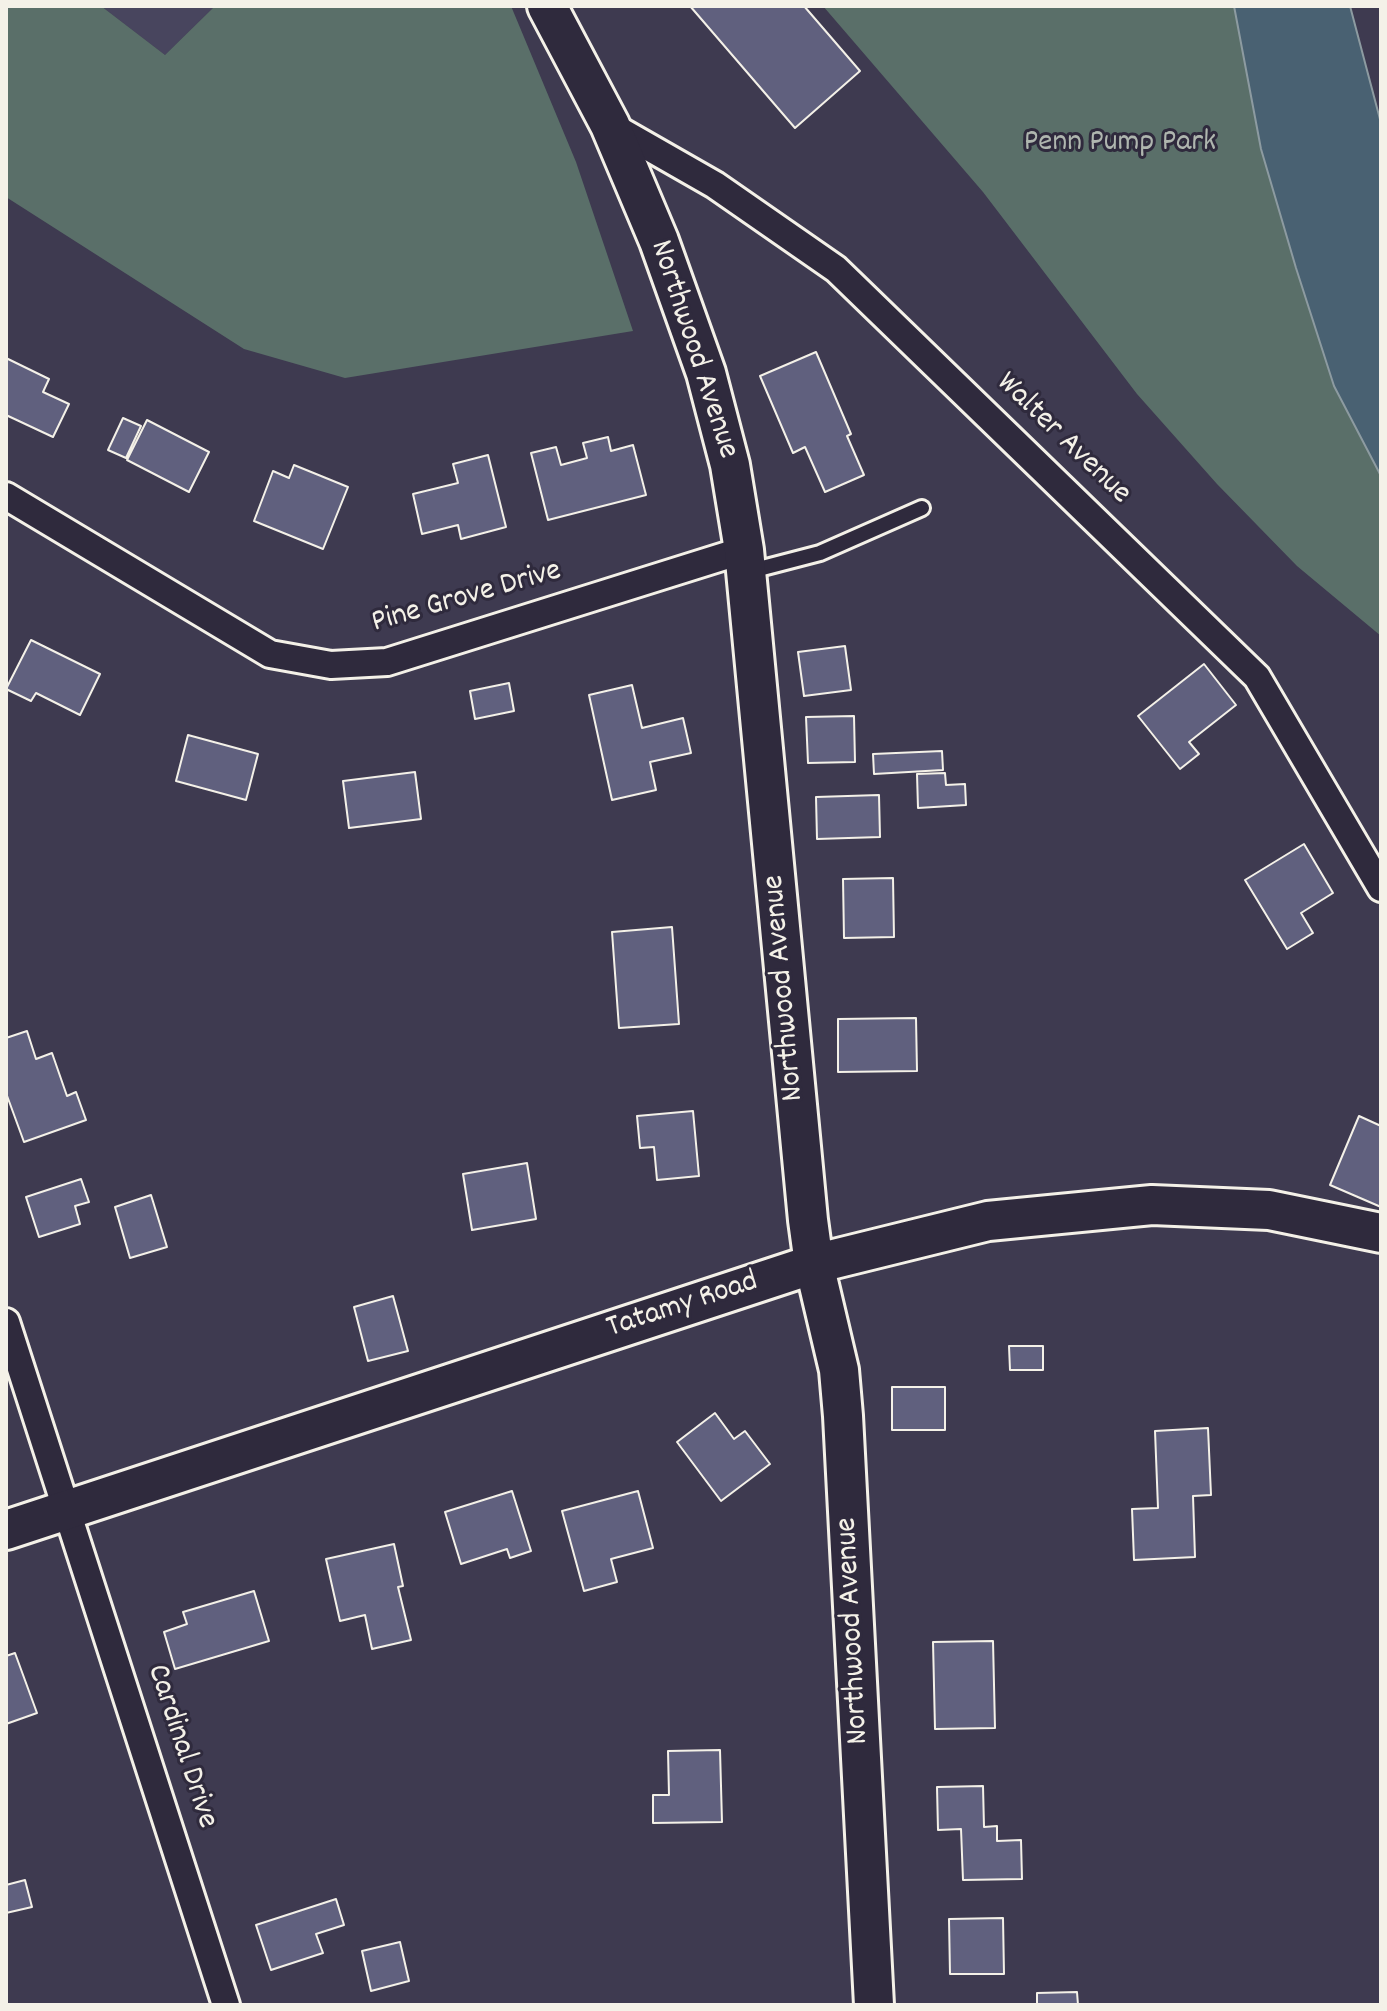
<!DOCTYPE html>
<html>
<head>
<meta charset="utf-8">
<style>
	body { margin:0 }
	#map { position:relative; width:1387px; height:2011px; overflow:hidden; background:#3e3a50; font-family:Dekko,sans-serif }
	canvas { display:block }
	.frame { position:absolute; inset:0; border:8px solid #f4f1e8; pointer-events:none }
</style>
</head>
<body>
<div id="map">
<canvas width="1387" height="2011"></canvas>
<div class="frame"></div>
</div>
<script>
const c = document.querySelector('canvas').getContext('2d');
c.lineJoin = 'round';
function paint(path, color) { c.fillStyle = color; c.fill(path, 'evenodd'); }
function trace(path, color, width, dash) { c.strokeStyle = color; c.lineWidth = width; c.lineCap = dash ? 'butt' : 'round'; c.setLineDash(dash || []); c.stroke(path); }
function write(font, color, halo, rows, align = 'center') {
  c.font = font + ' Dekko,sans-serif'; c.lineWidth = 6; c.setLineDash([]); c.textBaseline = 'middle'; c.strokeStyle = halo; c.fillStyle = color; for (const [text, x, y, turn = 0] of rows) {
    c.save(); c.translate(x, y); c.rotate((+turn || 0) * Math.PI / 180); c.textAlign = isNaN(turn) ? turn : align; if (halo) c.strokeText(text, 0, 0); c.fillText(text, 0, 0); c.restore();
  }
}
paint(new Path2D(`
	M101,6H215L165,55Z`), '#48455e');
paint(new Path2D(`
	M6,6H101L165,55L215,6H511L576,162L633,331L345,378L244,349L6,197Z
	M823,6H1234L1261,149L1296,268L1334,386L1381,476V636L1297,566L1217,484L1137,394L983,192Z`), '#5a6f69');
const water = new Path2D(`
	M1234,6H1350L1381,123V476L1334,386L1296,268L1261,149Z`);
paint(water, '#496172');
trace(water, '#8d9ba1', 2);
const building = new Path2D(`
	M690,6H804L860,71L795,128Z
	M816,352L851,434L847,436L864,475L825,492L805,447L793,453L760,376Z
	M6,358L49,379L43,392L69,404L53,437L6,415Z
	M123,418L141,426L126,458L108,450Z
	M147,420L209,452L189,492L127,460Z
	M608,437L611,451L633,445L646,495L548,520L531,453L556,447L561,465L587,458L583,443Z
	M488,455L506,527L461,539L458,525L422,534L413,494L458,483L453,464Z
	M294,465L348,487L323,549L254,521L273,471L289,478Z
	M31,640L100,674L80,715L36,693L31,701L6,689Z
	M845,646L851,690L804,696L798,652Z
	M1204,664L1236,705L1189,742L1199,754L1180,769L1138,716Z
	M509,683L514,711L475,719L470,691Z
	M632,685L642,728L683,718L691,753L650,762L656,790L612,800L589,695Z
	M854,716L855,762L808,763L806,717Z
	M188,735L258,754L246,800L176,781Z
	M942,751L943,770L874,774L873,754Z
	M415,772L421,819L349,828L343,781Z
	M945,773L946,785L965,784L966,805L918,808L917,774Z
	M879,795L880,837L817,839L816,797Z
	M1304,844L1333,893L1301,913L1313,933L1287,949L1245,880Z
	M893,878L894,937L844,938L843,879Z
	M672,927L679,1024L619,1028L612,932Z
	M916,1018L917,1071L838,1072V1019Z
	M27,1031L36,1059L52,1053L67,1096L76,1092L86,1120L24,1142L6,1093V1038Z
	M693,1111L699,1176L657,1180L654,1147L640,1148L637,1116Z
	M1359,1116L1381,1126V1207L1330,1185Z
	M527,1163L536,1219L472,1230L463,1174Z
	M81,1179L89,1202L75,1206L80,1224L39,1237L26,1197Z
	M151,1195L167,1247L130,1258L115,1207Z
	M393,1296L408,1351L368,1361L354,1307Z
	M1009,1346H1043V1370H1010Z
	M892,1387H945V1430H892Z
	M715,1413L734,1439L745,1431L770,1464L721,1501L677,1442Z
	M1208,1428L1211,1495L1193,1496L1195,1557L1134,1560L1132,1509L1158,1508L1155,1431Z
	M512,1491L531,1551L510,1558L507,1549L461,1564L445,1512Z
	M638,1491L653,1548L611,1559L617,1582L584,1591L562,1511Z
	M394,1544L403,1586L398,1587L411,1640L372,1649L365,1615L340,1621L326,1559Z
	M254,1591L269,1641L175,1669L164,1632L187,1624L183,1612Z
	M993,1641L995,1728L935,1729L933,1642Z
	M15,1653L37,1713L6,1724V1656Z
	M720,1750L722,1822L653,1823V1795H669L668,1751Z
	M983,1786L984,1827L997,1826V1841L1021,1840L1022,1879L963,1880L961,1829L938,1830L937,1787Z
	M25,1880L32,1907L6,1913V1885Z
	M336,1899L344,1925L316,1934L323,1953L271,1970L256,1925Z
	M1003,1918L1004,1974H950L949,1919Z
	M400,1942L409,1981L371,1991L362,1951Z
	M1077,1992L1078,2005H1037V1993Z`);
paint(building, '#60607e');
trace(building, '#f4f1e8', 2);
const lane = new Path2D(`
	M747,572L820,553L922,508`);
const street = new Path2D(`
	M610,125L715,185L836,269L1257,677L1381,888
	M6,496L270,654L331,665L387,662L744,550
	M6,1322L226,2005`);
const secondary = new Path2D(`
	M547,6L610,125L659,241L706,373L730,465L744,550L808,1220L814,1264L839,1370L843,1416L874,2005
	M6,1530L814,1264L988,1221L1152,1205L1269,1210L1381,1233`);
trace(lane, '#f4f1e8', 20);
trace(street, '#f4f1e8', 32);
trace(secondary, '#f4f1e8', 44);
trace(lane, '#2f2a3d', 14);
trace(street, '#2f2a3d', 26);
trace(secondary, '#2f2a3d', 38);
write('32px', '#afb6af', '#2f2a3d', [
	["Penn Pump Park",1120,145]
]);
write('32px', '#f4f1e8', '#2f2a3d', [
	["Northwood Avenue",692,350,72],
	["Walter Avenue",1062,440,44],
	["Pine Grove Drive",467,599,-16],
	["Northwood Avenue",786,988,-95],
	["Tatamy Road",683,1307,-18],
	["Northwood Avenue",855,1631,-93],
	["Cardinal Drive",180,1747,72]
]);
</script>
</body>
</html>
